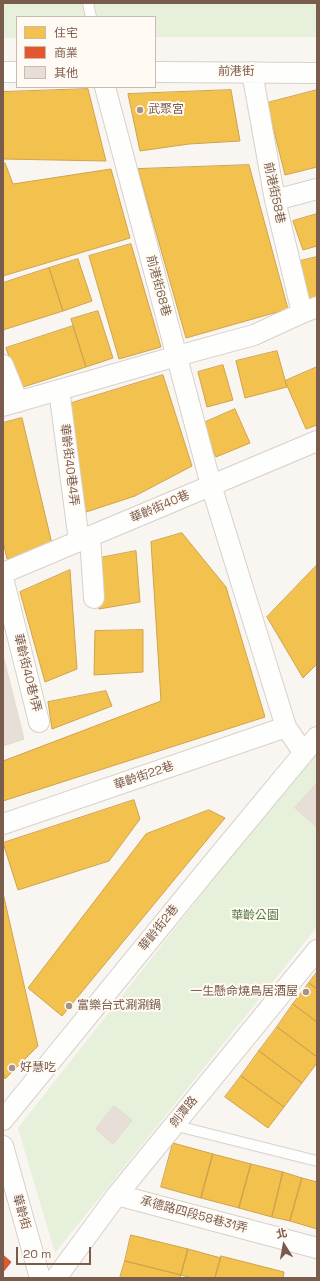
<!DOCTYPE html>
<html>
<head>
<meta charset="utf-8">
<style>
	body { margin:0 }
	#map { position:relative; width:320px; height:1281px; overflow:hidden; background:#f9f5f0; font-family:"Space Grotesk","Noto Sans TC",sans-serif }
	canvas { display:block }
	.frame { position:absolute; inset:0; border:4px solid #7a5c4d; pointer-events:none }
	.legend { position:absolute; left:16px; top:16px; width:140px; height:72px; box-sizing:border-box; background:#fffaf3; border:1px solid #cabbb1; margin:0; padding:5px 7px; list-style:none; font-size:12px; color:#7a5c4d }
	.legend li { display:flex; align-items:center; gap:8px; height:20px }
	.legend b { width:20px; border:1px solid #cabbb1 }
	.north { position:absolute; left:264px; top:1225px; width:40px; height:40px; -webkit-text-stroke:3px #fffaf3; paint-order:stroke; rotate:349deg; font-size:11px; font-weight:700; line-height:16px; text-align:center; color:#7a5c4d }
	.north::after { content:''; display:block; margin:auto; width:14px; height:18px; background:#7a5c4d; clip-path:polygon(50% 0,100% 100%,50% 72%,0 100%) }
	.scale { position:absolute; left:16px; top:1247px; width:75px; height:18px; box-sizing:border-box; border:2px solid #7a5c4d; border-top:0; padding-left:5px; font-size:12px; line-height:14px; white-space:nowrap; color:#7a5c4d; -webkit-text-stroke:3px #fffaf3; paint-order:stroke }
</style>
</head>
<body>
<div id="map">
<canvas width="320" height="1281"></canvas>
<div class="frame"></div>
<ul class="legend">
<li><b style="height:11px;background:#f2c14e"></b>住宅</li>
<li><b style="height:11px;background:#e4572e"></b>商業</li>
<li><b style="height:11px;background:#e6ded7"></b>其他</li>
</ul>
<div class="north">北</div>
<div class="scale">20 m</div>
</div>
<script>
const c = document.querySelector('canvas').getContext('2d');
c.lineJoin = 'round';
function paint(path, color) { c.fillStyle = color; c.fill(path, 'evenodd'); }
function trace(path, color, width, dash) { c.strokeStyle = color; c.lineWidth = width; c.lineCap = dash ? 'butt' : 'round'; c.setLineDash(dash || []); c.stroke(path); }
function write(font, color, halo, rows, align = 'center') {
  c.font = font + ' "Space Grotesk","Noto Sans TC",sans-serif'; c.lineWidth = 4; c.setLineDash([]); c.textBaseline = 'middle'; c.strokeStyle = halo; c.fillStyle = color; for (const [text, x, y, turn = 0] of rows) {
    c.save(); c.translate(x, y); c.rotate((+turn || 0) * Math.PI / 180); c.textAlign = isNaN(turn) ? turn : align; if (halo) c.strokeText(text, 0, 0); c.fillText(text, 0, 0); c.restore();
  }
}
paint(new Path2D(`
	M3,3H317V37H155V17H17V38H3Z
	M317,750V927L55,1253L18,1128L309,758Z`), '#e7f0db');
const homes = new Path2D(`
	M88,89L106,161L3,159V92Z
	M231,90L240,141L189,144L140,151L128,94Z
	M317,90V167L285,175L267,103Z
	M3,163H5L13,184L111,169L130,238L3,276Z
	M249,165L288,309L186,338L138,169Z
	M317,214V246L303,250L293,221Z
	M131,244L161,347L119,359L89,256Z
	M317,257V297L309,299L300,261Z
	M78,259L92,301L63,311L49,268Z
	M49,268L63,311L3,330V283Z
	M98,311L113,358L86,367L71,319Z
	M73,326L86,367L20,388L6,348Z
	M277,351L287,387L245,398L236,361Z
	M223,365L233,400L207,407L198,372Z
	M317,367V425L306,429L285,381Z
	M163,375L192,466L135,496L77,515L62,406Z
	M235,409L250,443L216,457L201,424Z
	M22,418L53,548L7,559L3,541V423Z
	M182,533L226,587L265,717L3,801V761L161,701L151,542Z
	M136,551L140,602L99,609L94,559Z
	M317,565V664L303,678L267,617Z
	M70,570L77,669L45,682L20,592Z
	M143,630V672L94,675L95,631Z
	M106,691L112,706L52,729L48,702Z
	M134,800L140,819L109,861L18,890L3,843Z
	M209,810L225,818L62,1016L28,988L146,834Z
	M3,893L38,1046L5,1079L3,1071Z
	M317,972V989L309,983Z
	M309,983L317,989V1022L293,1004Z
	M293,1004L317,1022V1057L277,1027Z
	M277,1027L317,1057V1063L302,1083L259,1051Z
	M259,1051L302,1083L284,1107L241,1076Z
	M241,1076L284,1107L268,1128L225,1097Z
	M173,1143L213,1154L201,1198L161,1187Z
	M213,1154L251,1164L239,1208L201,1198Z
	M251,1164L283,1172L272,1217L239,1208Z
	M283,1172L302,1178L290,1221L272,1217Z
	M302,1178L317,1182V1229L290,1221Z
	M131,1235L188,1249L181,1275L125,1261Z
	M188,1249L221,1258L215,1278H192L181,1275Z
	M221,1256L284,1272L283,1278H215Z
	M125,1261L181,1275L180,1278H120Z`);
paint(homes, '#f2c14e');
trace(homes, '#cea34e', 1);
const shops = new Path2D(`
	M3,1255L11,1262L3,1272Z`);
paint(shops, '#e4572e');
trace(shops, '#c45837', 1);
const building = new Path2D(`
	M3,655L24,739L3,746Z
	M317,783V827L295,808Z
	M114,1106L132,1120L113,1144L96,1129Z`);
paint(building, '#e6ded7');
trace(building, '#e2d8d2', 1);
const service = new Path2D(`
	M88,3L91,17
	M173,1125L317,1161`);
const minor = new Path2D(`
	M3,72H17
	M155,72L317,73
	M252,72L275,200L302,313
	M105,87L211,485L286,727L303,752
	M275,200L317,189
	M3,365L18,402
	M59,390L79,541
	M3,406L177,356L254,335L302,313L317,307
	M90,537L94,598
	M3,573L317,441
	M3,578L39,722
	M3,824L286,727
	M3,1120L211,865L317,737
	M3,1146L40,1278
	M117,1195L317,1248
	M56,1278L117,1195L317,950`);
trace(service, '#d7d1cb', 12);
trace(minor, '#d7d1cb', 22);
trace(service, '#fefefd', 10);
trace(minor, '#fefefd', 20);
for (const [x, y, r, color] of [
	[140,110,4,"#a69286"],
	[306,992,4,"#a69286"],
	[69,1006,4,"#a69286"],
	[12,1068,4,"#a69286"]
]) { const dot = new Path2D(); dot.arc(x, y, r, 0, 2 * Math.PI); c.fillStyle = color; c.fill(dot); trace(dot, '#fffaf3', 1.5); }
write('12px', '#7a5c4d', '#fffaf3', [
	["前港街",236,72],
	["前港街58巷",274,193,78],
	["前港街68巷",158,286,75],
	["華齡街40巷4弄",69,465,83],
	["華齡街40巷",160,507,-23],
	["華齡街40巷1弄",27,673,76],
	["華齡街22巷",144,776,-19],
	["華齡街2巷",159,928,-51],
	["劍潭路",184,1112,-51],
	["華齡街",21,1212,74],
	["承德路四段58巷31弄",194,1215,15]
]);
write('12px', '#7a5c4d', '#fffaf3', [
	["武聚宮",148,110],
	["一生懸命燒鳥居酒屋",298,992,"right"],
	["富樂台式涮涮鍋",77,1006],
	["好慧吃",20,1068]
], 'left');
write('12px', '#537a41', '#fffaf3', [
	["華齡公園",255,916]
]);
</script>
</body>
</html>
